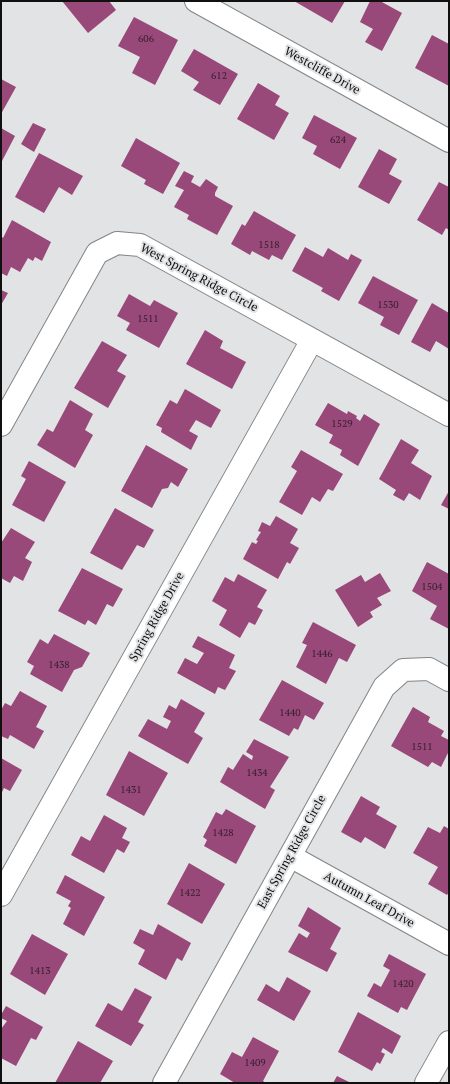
<!DOCTYPE html>
<html>
<head>
<meta charset="utf-8">
<style>
	body { margin:0 }
	#map { position:relative; width:450px; height:1084px; overflow:hidden; background:#e2e3e4; font-family:"PT Serif",serif }
	canvas { display:block }
	.frame { position:absolute; inset:0; border:2px solid #101011; pointer-events:none }
</style>
</head>
<body>
<div id="map">
<canvas width="450" height="1084"></canvas>
<div class="frame"></div>
</div>
<script>
const c = document.querySelector('canvas').getContext('2d');
c.lineJoin = 'round';
function paint(path, color) { c.fillStyle = color; c.fill(path, 'evenodd'); }
function trace(path, color, width, dash) { c.strokeStyle = color; c.lineWidth = width; c.lineCap = dash ? 'butt' : 'round'; c.setLineDash(dash || []); c.stroke(path); }
function write(font, color, halo, rows, align = 'center') {
  c.font = font + ' "PT Serif",serif'; c.lineWidth = 4; c.setLineDash([]); c.textBaseline = 'middle'; c.strokeStyle = halo; c.fillStyle = color; for (const [text, x, y, turn = 0] of rows) {
    c.save(); c.translate(x, y); c.rotate((+turn || 0) * Math.PI / 180); c.textAlign = isNaN(turn) ? turn : align; if (halo) c.strokeText(text, 0, 0); c.fillText(text, 0, 0); c.restore();
  }
}
paint(new Path2D(`
	M62,1H109L116,10L88,33Z
	M294,1H345L332,23Z
	M370,1H380L402,13L382,51L365,42L373,29L360,22Z
	M134,17L178,40L155,85L132,73L140,57L118,46Z
	M432,35L449,44V86L415,68Z
	M194,49L238,74L220,105L193,90L199,82L181,71Z
	M1,79L16,87L1,114Z
	M258,83L280,96L275,105L289,113L274,140L237,119Z
	M314,115L357,138L340,169L313,154L317,146L302,138Z
	M33,123L46,129L34,152L21,144Z
	M1,128L15,136L1,163Z
	M136,138L180,163L163,194L144,184L146,180L121,166Z
	M379,149L397,159L389,174L402,181L389,204L358,187Z
	M39,153L83,176L72,195L59,187L44,213L15,197Z
	M184,171L194,176L191,182L200,187L206,179L218,187L215,193V196L233,206L217,235L187,219L189,215L174,207L184,190L175,186Z
	M439,182L449,187V230L446,228L442,235L417,220Z
	M254,211L296,235L282,260L272,255L269,260L252,251L250,255L231,244L242,224L245,226Z
	M12,220L51,242L42,261L35,257L33,261L28,258L20,272L11,267L7,276L1,273V236L3,238Z
	M305,247L323,257L328,248L348,260L351,254L362,260L339,301L321,291L323,288L292,271Z
	M373,276L418,300L399,335L380,325L384,317L358,303Z
	M1,290L8,293L1,305Z
	M129,294L150,306L154,300L178,313L159,348L126,330L130,323L117,316Z
	M432,303L449,313V349L436,341L430,352L411,342Z
	M205,330L223,341L220,348L246,362L232,389L186,364Z
	M102,341L127,355L117,371L126,376L108,408L74,388Z
	M185,389L221,410L211,428L196,420L189,431L198,436L191,450L161,432L162,428L156,425L170,400L177,404Z
	M70,400L93,414L85,430L93,435L75,468L37,445L47,429L53,432Z
	M328,403L347,414L348,411L357,416L356,418L360,421L364,414L380,424L358,466L340,455L342,450L329,443L333,435L315,425Z
	M401,439L419,450L411,463L432,476L420,500L409,493L404,501L393,495L396,490L379,479Z
	M146,445L188,469L178,487L171,482L168,488L162,489L152,508L121,491Z
	M301,450L343,474L333,491L328,489L320,502L312,497L302,515L279,502L297,471L291,467Z
	M29,461L66,482L44,522L12,505L26,479L21,476Z
	M449,491V509L441,505Z
	M115,508L154,530L144,548L137,545L122,570L90,553Z
	M276,516L298,529L290,543L299,548L290,564L287,562L278,579L243,559L252,542L256,544L258,541L256,540L261,532L258,531L262,522L270,526Z
	M11,528L35,542L25,558L32,562L23,581L14,576L10,583L1,578V543Z
	M427,562L449,574V629L430,619L437,606L412,591Z
	M82,568L123,589L113,607L107,604L96,625L88,620L85,625L58,611Z
	M380,573L391,591L377,598L382,605L370,612L373,617L358,627L335,590L361,575L365,582Z
	M238,574L267,590L257,607L263,610L255,625L249,622L240,638L219,625L227,610L212,601L225,577L234,582Z
	M313,622L356,645L347,662L339,658L326,684L296,667L307,645L302,643Z
	M54,634L90,653L82,667L74,670L62,692L30,674L34,666L27,662L40,639L48,644Z
	M198,636L235,655L229,668L236,671L225,690L218,687L215,694L177,673L185,658L197,664L204,653L192,647Z
	M282,680L324,703L314,720L305,715L298,730L294,728L289,736L259,720Z
	M20,691L47,706L36,727L44,731L34,749L10,735L8,739L1,736V710L5,703L11,706Z
	M181,699L205,713L194,732L203,738L188,764L138,736L148,719L167,729L171,721L163,717L169,705L176,709Z
	M413,707L430,717L428,722L444,731L441,736L449,740V751L441,767L432,762L428,767L391,746Z
	M254,739L289,757L270,787L275,790L265,809L220,782L228,767L233,770L243,754L252,760L253,756L246,752Z
	M129,751L168,773L144,816L106,795Z
	M1,758L22,770L10,791L4,788L1,794Z
	M361,796L380,807L376,814L397,826L385,849L365,837L361,843L341,832Z
	M226,809L256,826L236,864L204,846L207,840L203,837L216,812L222,815Z
	M104,815L127,828L122,838L130,842L124,853L117,849L104,873L71,855L81,836L90,841Z
	M444,826L449,829V892L447,895L428,884L438,867L413,853L428,827L440,833Z
	M189,863L225,884L202,924L167,904Z
	M65,875L105,897L84,936L63,924L71,908L68,906L71,901L56,893Z
	M308,907L341,928L330,949L337,953L327,972L288,952L299,933L307,938L310,933L298,926Z
	M158,924L191,943L182,961L177,958L166,980L138,964L145,950L133,943L140,929L153,935Z
	M32,934L68,954L45,995L10,974Z
	M389,954L426,974L407,1010L401,1007L398,1013L367,996L374,983L381,987L390,970L383,966Z
	M287,977L311,991L294,1021L257,1000L266,984L279,992Z
	M135,988L152,997L138,1022L144,1025L131,1046L95,1026L108,1003L122,1011Z
	M6,1006L43,1027L36,1040L31,1038L16,1066L1,1058V1029L7,1021L1,1018V1015Z
	M358,1012L401,1036L392,1054L383,1048L381,1052L385,1054L380,1064L377,1062L372,1071L338,1052Z
	M253,1037L279,1051L263,1081L266,1083H235L220,1074L232,1052L242,1057Z
	M78,1041L113,1061L100,1083H55Z
	M337,1076L351,1083H333Z`), '#984879');
const minor = new Path2D(`
	M196,1L449,141
	M1,425L97,253L117,243L140,245L449,415
	M290,856L449,944
	M1,895L312,340
	M164,1083L384,687L403,670L429,669L449,680
	M426,1083L449,1042`);
trace(minor, '#838485', 24);
trace(minor, '#fff', 22);
write('10px', '#321e2b', null, [
	["606",146,39],
	["612",219,76],
	["624",338,140],
	["1518",269,245],
	["1530",388,305],
	["1511",148,319],
	["1529",342,424],
	["1504",432,587],
	["1446",322,654],
	["1438",59,665],
	["1440",290,713],
	["1511",422,747],
	["1434",257,773],
	["1431",131,790],
	["1428",223,833],
	["1422",190,893],
	["1413",40,971],
	["1420",403,984],
	["1409",255,1063]
]);
write('12px', '#101011', '#e2e3e4', [
	["Westcliffe Drive",322,71,29],
	["West Spring Ridge Circle",199,278,28],
	["Spring Ridge Drive",157,617,-61],
	["East Spring Ridge Circle",292,852,-61],
	["Autumn Leaf Drive",369,900,29]
]);
</script>
</body>
</html>
